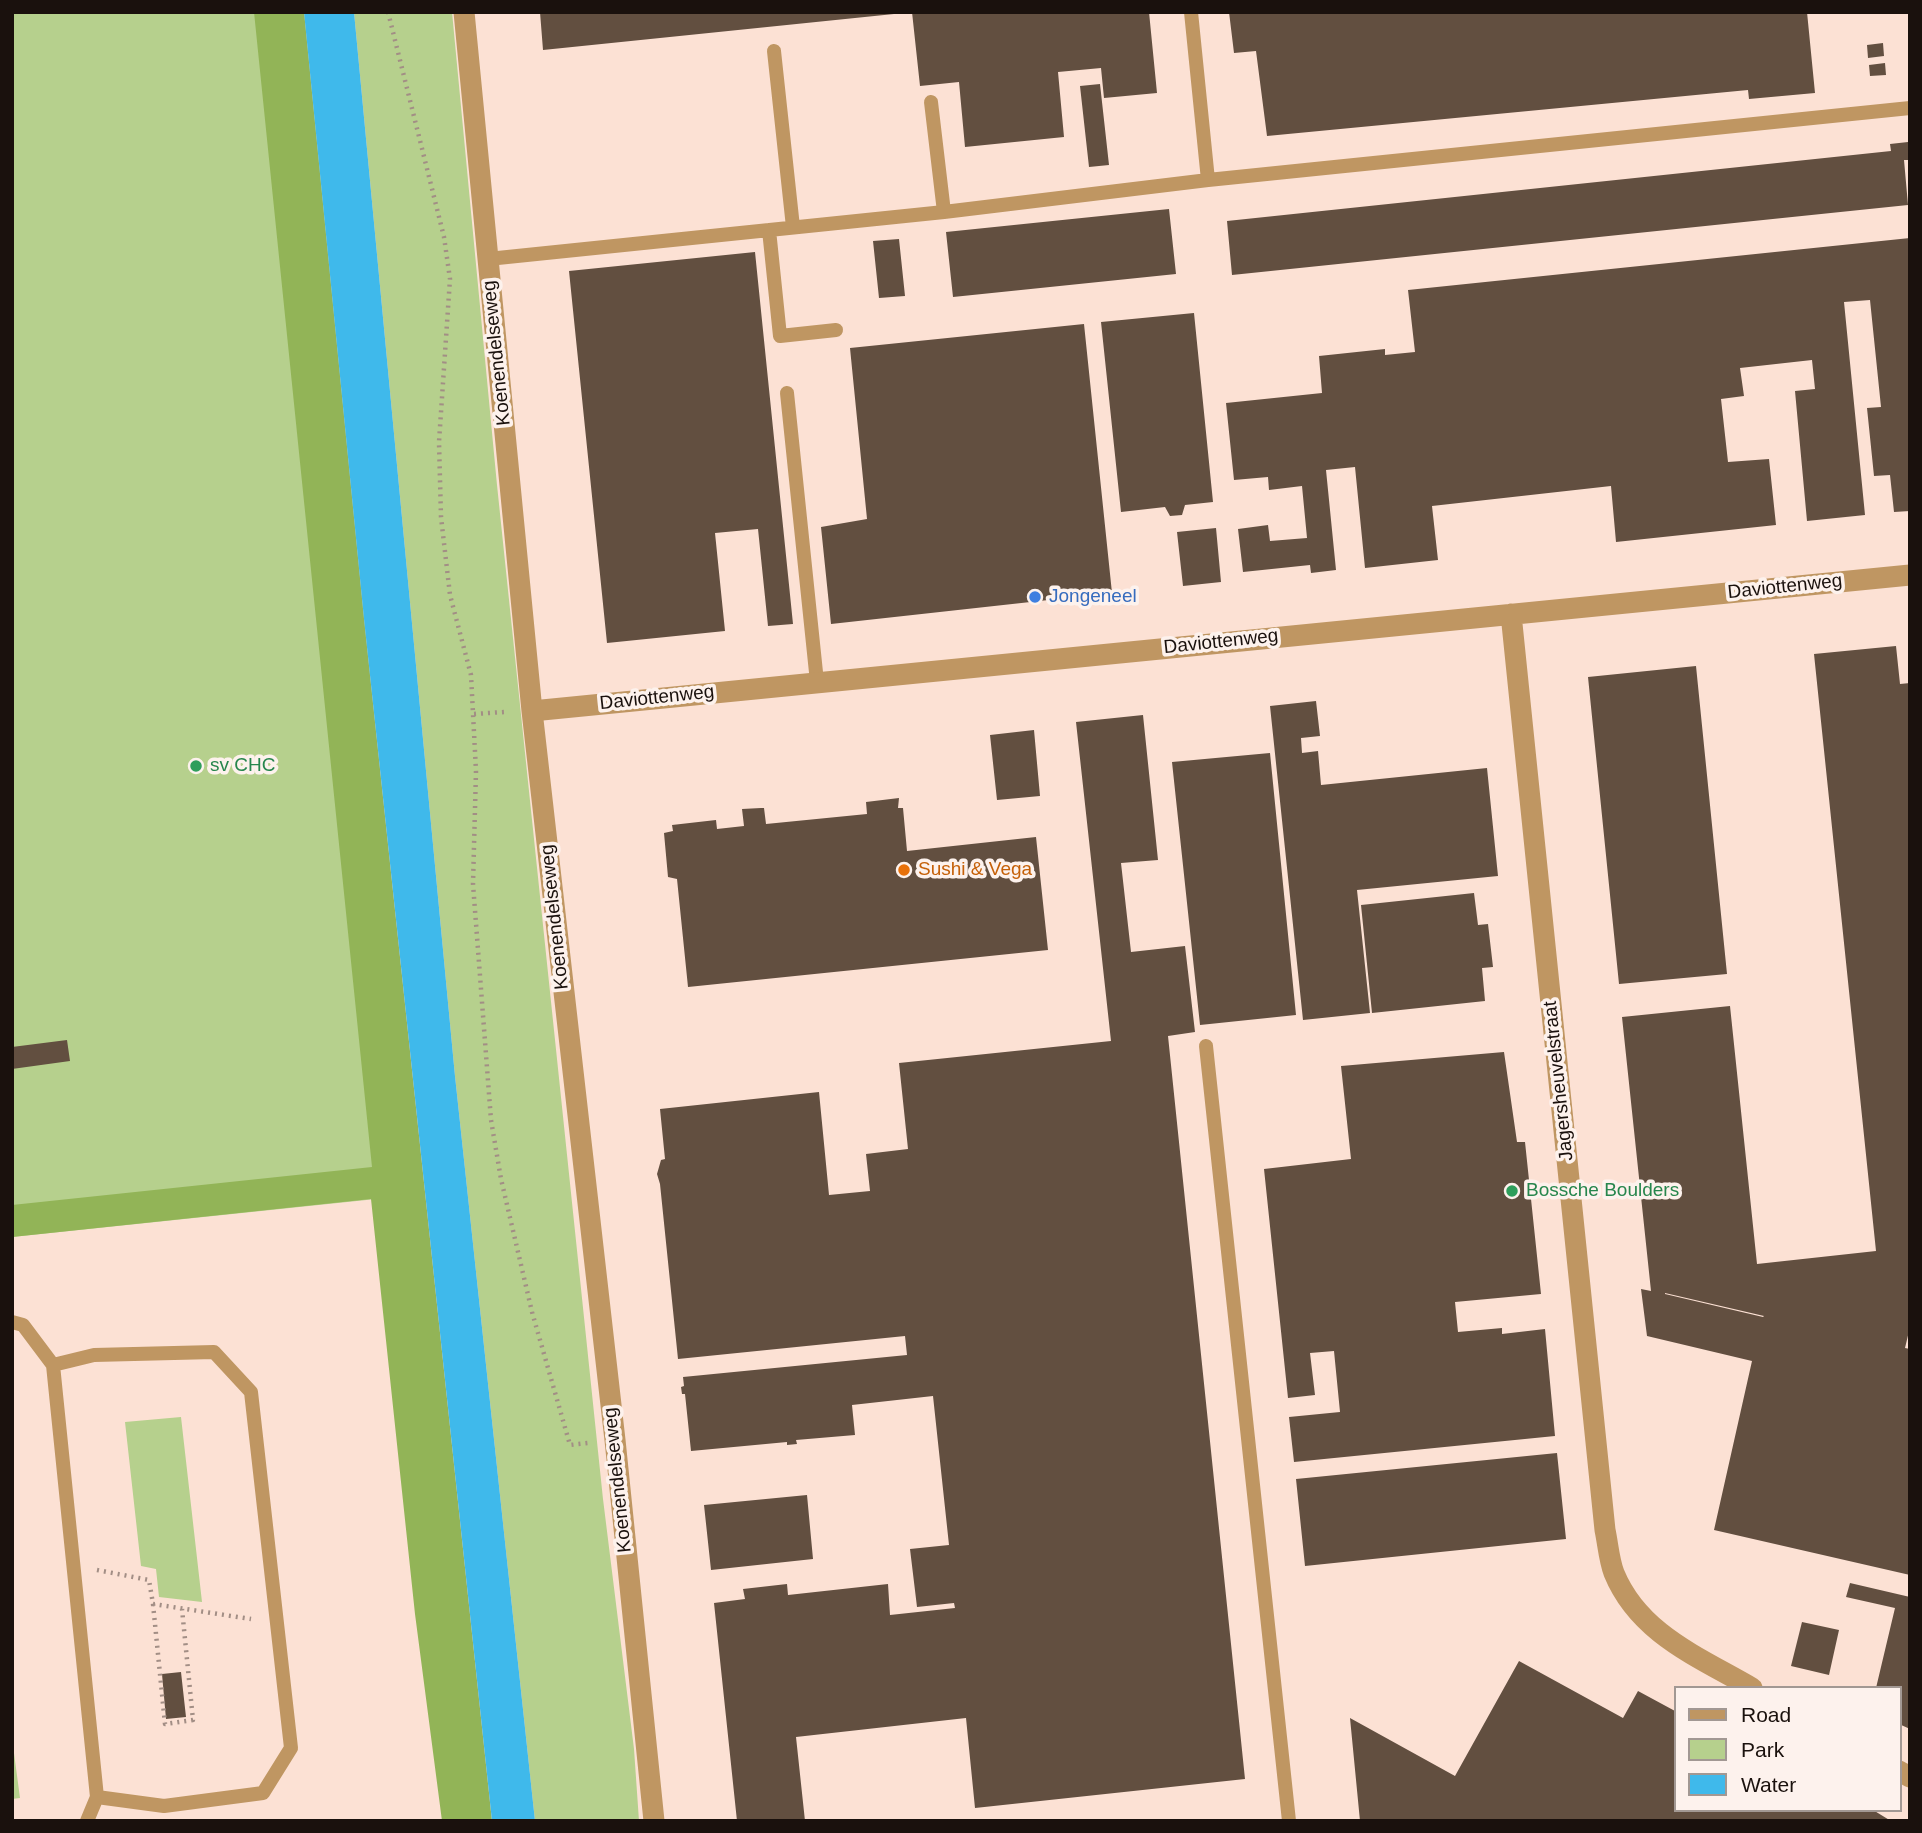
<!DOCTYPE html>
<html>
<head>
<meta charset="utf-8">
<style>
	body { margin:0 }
	#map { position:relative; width:1922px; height:1833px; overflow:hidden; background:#fce1d4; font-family:Arial,sans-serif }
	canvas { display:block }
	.frame { position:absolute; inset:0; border:14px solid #1a110d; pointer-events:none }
	.legend { position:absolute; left:1674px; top:1686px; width:228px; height:126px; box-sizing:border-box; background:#fdf2ed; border:2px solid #a29893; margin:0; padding:9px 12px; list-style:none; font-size:21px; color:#1a110d }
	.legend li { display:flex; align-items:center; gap:14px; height:35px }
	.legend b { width:35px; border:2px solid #a29893 }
</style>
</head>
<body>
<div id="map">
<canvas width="1922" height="1833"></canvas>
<div class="frame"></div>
<ul class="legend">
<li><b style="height:9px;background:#bf9662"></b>Road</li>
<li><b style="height:19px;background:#b6d08d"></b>Park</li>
<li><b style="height:19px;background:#3fb9eb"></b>Water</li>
</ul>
</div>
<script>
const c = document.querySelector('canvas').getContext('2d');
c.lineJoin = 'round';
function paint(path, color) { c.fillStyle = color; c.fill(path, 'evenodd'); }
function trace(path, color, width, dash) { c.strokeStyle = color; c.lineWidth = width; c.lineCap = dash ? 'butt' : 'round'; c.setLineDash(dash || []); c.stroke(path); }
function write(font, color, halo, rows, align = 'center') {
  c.font = font + ' Arial,sans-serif'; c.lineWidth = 7; c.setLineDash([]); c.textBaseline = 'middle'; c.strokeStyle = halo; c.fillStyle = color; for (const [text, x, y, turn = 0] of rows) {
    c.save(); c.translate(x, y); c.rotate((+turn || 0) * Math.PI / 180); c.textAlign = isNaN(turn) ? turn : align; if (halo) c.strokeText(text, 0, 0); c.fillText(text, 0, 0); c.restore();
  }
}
paint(new Path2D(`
	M12,12H304L364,619L424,1194L12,1237Z
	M354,12H452L497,485L603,1499L634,1749L639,1821H535L455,1076Z
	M181,1417L202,1602L159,1597L156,1569L141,1566L125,1422Z
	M12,1738L20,1798L12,1799Z`), '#b6d08d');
paint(new Path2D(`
	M254,12H304L364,619L492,1821H442L415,1614L371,1199L12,1237V1205L372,1167Z`), '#92b457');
paint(new Path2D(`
	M304,12H354L455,1076L535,1821H492L364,619Z`), '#3fb9eb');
paint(new Path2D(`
	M540,12H894V14L543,50Z
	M912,12H1149L1157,93L1104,98L1101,68L1058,72L1064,137L965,147L959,82L920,86Z
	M1229,12H1807L1815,93L1749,99L1748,90L1267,136L1256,51L1234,53Z
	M1883,43L1884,56L1868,58L1867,45Z
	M1885,63L1886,75L1870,76L1869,65Z
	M1100,84L1109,165L1089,167L1080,86Z
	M1908,142L1909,160H1904L1908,205L1232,275L1227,221L1891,151L1890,144Z
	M1169,209L1176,274L953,297L946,232Z
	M1910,238V511L1894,512L1890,475L1874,476L1867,408L1881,407L1870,300L1844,302L1865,515L1807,521L1795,391L1815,389L1812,360L1740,368L1744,396L1721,399L1728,462L1769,459L1776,525L1616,542L1611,486L1432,506L1438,560L1365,568L1355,467L1326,470L1336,570L1311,573L1310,565L1243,572L1238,529L1268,525L1270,541L1307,538L1302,486L1269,490L1268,477L1234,480L1226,403L1322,393L1319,356L1385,349V355L1415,352L1408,290Z
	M899,239L905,296L879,298L873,241Z
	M755,252L793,624L768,626L758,529L715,533L725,631L607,643L569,271Z
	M1194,313L1213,502L1185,505L1182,515L1170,516L1165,507L1121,512L1101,322Z
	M1084,324L1112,593L831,624L821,527L867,519L850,348Z
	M1216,528L1221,582L1183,586L1177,532Z
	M1896,646L1900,684L1910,683V1327L1905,1348L1910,1349V1575L1714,1530L1752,1361L1647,1336L1641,1289L1651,1291L1622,1017L1730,1006L1757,1264L1876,1251L1814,654ZM1665,1293L1764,1316L1763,1317L1665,1294Z
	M1696,666L1727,974L1619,984L1588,677Z
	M1316,701L1320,736L1301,738L1302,753L1318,751L1321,785L1487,768L1498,876L1357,890L1370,1013L1303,1020L1270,706Z
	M1143,715L1158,860L1121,863L1131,952L1185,946L1195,1032L1168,1036L1245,1779L975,1808L966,1718L796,1737L805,1821H737L714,1603L745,1599L743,1589L787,1584L788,1595L888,1584L890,1615L955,1608L954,1603L917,1607L910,1549L949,1545L933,1396L852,1405L855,1435L796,1440L797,1444L787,1445V1442L691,1451L685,1394H682L681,1387L684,1386L683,1377L907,1355L905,1336L678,1359L660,1184L657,1174L661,1160L665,1159L660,1109L819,1092L829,1195L870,1191L866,1154L908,1149L899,1063L1111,1041L1076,722Z
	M1034,730L1040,796L997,800L990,735Z
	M1270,753L1296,1015L1200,1025L1172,762Z
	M899,798L898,808H903L907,851L1036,837L1048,950L688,987L677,879L668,877L664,833L673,831L672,825L716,820L717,829L744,826L742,809L761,808H764L766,824L867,814L866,802Z
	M1474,893L1478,925L1488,924L1493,967L1482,968L1485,1001L1372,1013L1361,905Z
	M67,1040L70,1061L12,1069V1047Z
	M1504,1052L1517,1142H1525L1541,1294L1455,1302L1458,1332L1502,1328V1334L1545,1329L1555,1436L1294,1462L1289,1417L1340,1412L1334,1351L1310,1353L1315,1395L1288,1398L1264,1169L1351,1159L1341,1066Z
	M1557,1453L1566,1539L1305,1566L1296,1479Z
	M807,1495L813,1559L711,1570L704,1505Z
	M1850,1583L1910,1597V1729L1899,1724V1688H1876L1895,1608L1846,1597Z
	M1802,1622L1839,1630L1829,1675L1791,1666Z
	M1519,1661L1623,1718L1638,1691L1675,1711V1810H1873L1891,1821H1360L1350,1718L1455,1776Z
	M181,1672L186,1717L166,1719L162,1674Z`), '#624f40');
trace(new Path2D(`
	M388,12L444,237L450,279L439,442L441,517L450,595L471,675L476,771L473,884L491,1120L501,1179L532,1312L570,1445L588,1443
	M474,714L504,712
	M97,1570L149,1580L153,1604L251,1619
	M153,1604L165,1724L193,1720L182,1609`), '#a28e85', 4.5, [2, 5]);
trace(new Path2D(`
	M1191,12L1208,180
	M774,51L793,227
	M931,102L944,212L1208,180L1910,108
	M769,230L780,336L836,330
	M488,259L944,212
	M787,393L817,682
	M1206,1046L1289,1821
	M12,1322L23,1325L53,1365L97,1797L87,1821
	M53,1365L94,1355L214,1352L251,1392L291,1748L263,1793L164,1806L97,1797`), '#bf9662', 14);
trace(new Path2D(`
	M464,12L532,711L615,1440L654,1821
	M1511,614L1605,1530C1608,1544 1609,1560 1614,1573C1639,1634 1699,1657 1752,1688
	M532,711L1910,575
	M1899,1771L1910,1777`), '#bf9662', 21);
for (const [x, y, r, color] of [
	[1035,597,7,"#3f7fe0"],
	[196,766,7,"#2e9e5b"],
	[904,870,7,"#e8710a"],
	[1512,1191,7,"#2e9e5b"]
]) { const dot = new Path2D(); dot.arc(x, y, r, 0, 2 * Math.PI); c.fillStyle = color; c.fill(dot); trace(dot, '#fdf2ed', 2.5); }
write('19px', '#1a110d', '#fdf2ed', [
	["Koenendelseweg",497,353,-96],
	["Daviottenweg",1785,587,-6],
	["Daviottenweg",1221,642,-6],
	["Daviottenweg",657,698,-6],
	["Koenendelseweg",555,917,-96],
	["Jagersheuvelstraat",1559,1081,-96],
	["Koenendelseweg",618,1480,-96]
]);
write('19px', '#366cbe', '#fdf2ed', [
	["Jongeneel",1049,597]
], 'left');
write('19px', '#27864d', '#fdf2ed', [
	["sv CHC",210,766],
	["Bossche Boulders",1526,1191]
], 'left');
write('19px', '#c56008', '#fdf2ed', [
	["Sushi & Vega",918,870]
], 'left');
</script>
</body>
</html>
